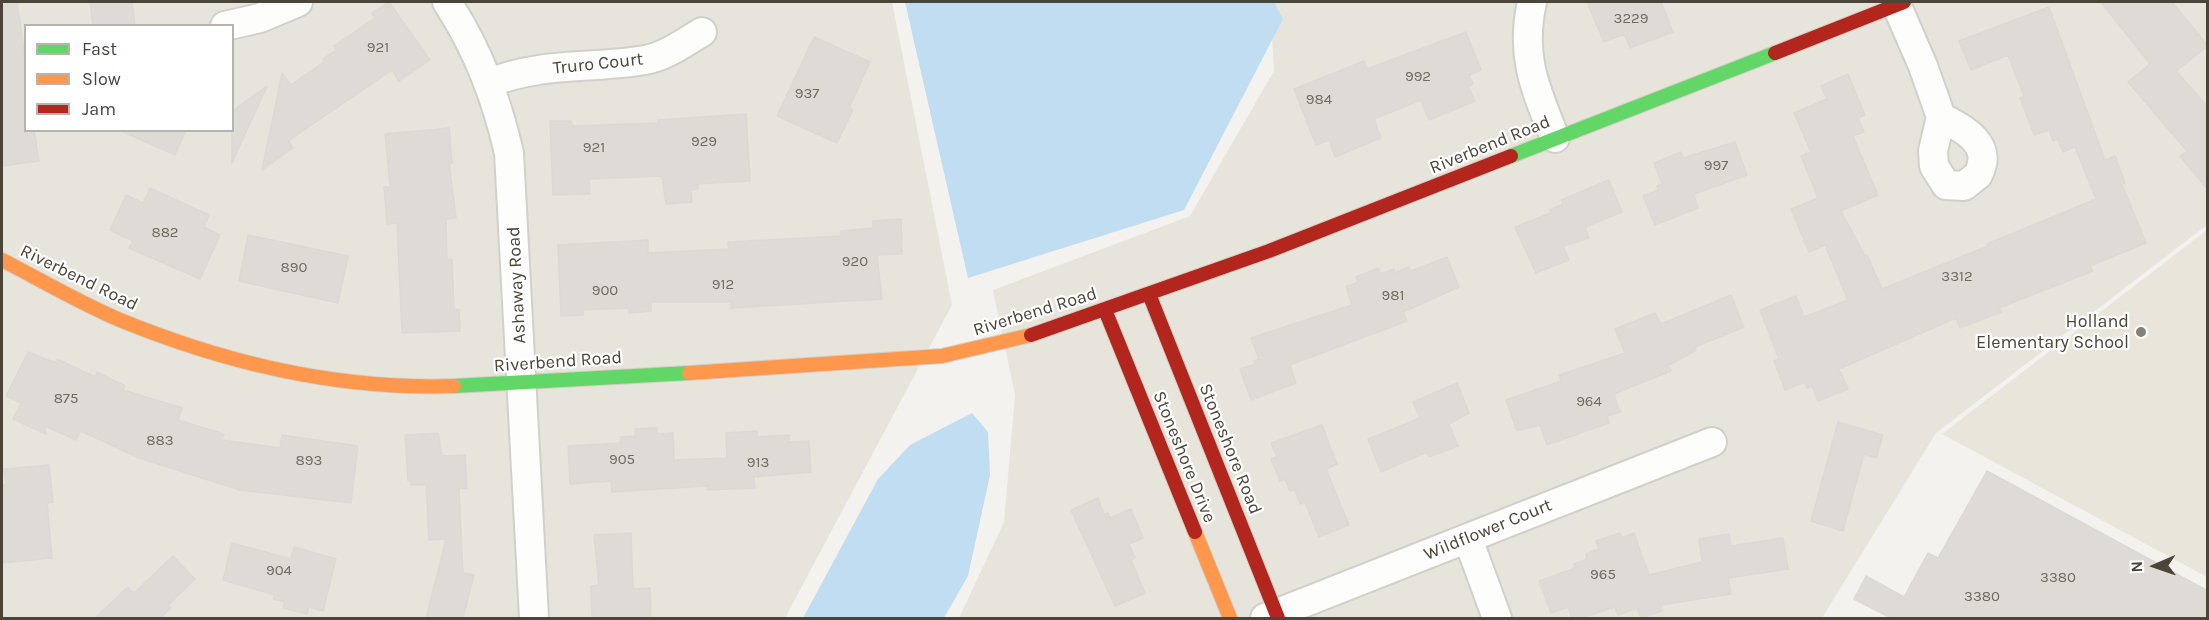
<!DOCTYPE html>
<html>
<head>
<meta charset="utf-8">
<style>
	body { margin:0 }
	#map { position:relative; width:2209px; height:620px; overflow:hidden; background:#f4f2ee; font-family:Karla,sans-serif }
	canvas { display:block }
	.frame { position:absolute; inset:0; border:3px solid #4b4439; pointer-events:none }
	.legend { position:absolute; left:24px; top:24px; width:210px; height:108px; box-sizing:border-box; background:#fff; border:2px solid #b7b4b0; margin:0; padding:8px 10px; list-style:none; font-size:18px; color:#4b4439 }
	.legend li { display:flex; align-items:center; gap:12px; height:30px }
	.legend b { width:30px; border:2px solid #b7b4b0 }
	.north { position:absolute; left:2125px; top:536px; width:60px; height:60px; -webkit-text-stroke:4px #fff; paint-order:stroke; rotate:268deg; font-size:16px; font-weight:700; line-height:24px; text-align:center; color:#4b4439 }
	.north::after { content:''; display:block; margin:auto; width:21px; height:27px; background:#4b4439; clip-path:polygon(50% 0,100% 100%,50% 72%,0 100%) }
</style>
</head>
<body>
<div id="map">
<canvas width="2209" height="620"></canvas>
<div class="frame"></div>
<ul class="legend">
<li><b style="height:8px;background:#63d668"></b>Fast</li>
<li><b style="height:8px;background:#ff974d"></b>Slow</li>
<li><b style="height:8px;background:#b3261e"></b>Jam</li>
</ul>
<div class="north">N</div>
</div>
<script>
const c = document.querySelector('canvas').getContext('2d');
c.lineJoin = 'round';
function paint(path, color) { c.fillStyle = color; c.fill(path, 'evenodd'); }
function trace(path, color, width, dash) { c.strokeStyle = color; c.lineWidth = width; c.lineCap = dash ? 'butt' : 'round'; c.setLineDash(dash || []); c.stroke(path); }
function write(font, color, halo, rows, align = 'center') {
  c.font = font + ' Karla,sans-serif'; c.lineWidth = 4.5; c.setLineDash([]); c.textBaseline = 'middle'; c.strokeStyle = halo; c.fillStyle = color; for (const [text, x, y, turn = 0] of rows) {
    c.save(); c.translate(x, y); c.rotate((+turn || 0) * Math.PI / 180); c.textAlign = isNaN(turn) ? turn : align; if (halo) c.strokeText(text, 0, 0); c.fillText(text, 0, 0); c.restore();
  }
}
paint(new Path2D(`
	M2,2H892L952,305L785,618H2ZM26,26H232V130H26Z
	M1270,2H2207V225L1936,433L1822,618H959L1004,522L1015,395L993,290L1190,216L1274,71Z`), '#e7e4dc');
paint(new Path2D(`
	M2207,230V577L1942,434Z`), '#eae5da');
paint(new Path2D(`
	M905,2H1274L1283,19L1184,210L968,278Z
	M972,413L988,432L990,475L968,576L944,618H803L878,479L910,445Z`), '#c0ddf1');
const building = new Path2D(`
	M2,2H17L26,65V130H34L39,161L2,166Z
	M90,2H132L135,26H93Z
	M389,2L430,60L399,81L392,70L288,141L293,148L262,170L282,73L291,85L325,61L323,59L337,50L334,46L375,18L372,13Z
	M1587,2H1661L1673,32L1630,48L1624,34L1604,42Z
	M2101,2H2172L2208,46L2176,71L2208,107V190L2180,156L2187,151L2128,82L2150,64Z
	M2049,7L2105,160L2115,156L2125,183L2122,184L2146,243L2090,266L2093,271L1999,308L2001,312L1960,328L1956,318L1839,369L1848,389L1818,401L1812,386L1807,388L1805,382L1785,390L1774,361L1779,359L1760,310L1796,296L1804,317L1848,300L1825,245L1809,252L1791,209L1818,198L1801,156L1811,152L1794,113L1827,99L1821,86L1848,74L1865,115L1858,118L1864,132L1853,136L1878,195L1841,211L1865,256L1867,255L1882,289L1988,246L1987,244L2096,199L2075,147L2063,152L2058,139L2053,141L2049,130L2034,135L2020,98L2024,96L2008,55L1971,70L1959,41Z
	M1466,32L1481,70L1469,75L1473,84L1468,86L1475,101L1429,120L1421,100L1374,119L1381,138L1335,157L1329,140L1316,145L1294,89L1364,61L1367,69Z
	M814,37L870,62L849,108L853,110L837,143L777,116Z
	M267,86L232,163V111Z
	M746,114L750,181L698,184V189L691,190L692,202L666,204L662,176L589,179L590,194L553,195L550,121H571L572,126L659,123L658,120Z
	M449,128L452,163L449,164L456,218L446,219L447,260L452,259L454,310L459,309L460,331L402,333L397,223L387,224L384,187H390L385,134Z
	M119,130H186L175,155Z
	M1735,142L1747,175L1694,194L1698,208L1655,225L1643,196L1658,190L1657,186L1662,184L1654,163L1681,152L1683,158Z
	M1609,180L1622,212L1585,227L1589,238L1563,246L1569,260L1536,273L1515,227L1551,213L1550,210L1563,204L1561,200Z
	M150,188L209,215L204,227L220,235L200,279L129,248L133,241L110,230L126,195L143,203Z
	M901,219L902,254L877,255L882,299L731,308L730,302H651V311L629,313V308L583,310V315L561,316L558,245L648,240V253L729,249L728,242L841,236V231L873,228V221Z
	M248,235L348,256L338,303L239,281Z
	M1447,257L1459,287L1403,312L1407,321L1290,365L1296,383L1251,400L1240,369L1255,364L1254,361L1259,359L1251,338L1352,305L1346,287L1358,282L1356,277L1378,268L1381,274L1394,269L1395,273L1409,267L1411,271Z
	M1731,295L1744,327L1695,347L1696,350L1669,365L1671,371L1614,394L1620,412L1607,416L1609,423L1547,445L1540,425L1517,431L1506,400L1561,381L1559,375L1625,353L1615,329L1655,313L1661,324Z
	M28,352L56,363L57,359L95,377L97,372L125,386L123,390L182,408L178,420L224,434L222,440L280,448L282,435L358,446L351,503L240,490L139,458L81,431L76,440L45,426L46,434L13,419L21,403L6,396Z
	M1457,383L1469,413L1449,424L1458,446L1429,457L1427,452L1381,472L1368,439L1420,418L1413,402Z
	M1838,422L1883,435L1876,458L1864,454L1843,531L1811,521Z
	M1322,425L1337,464L1326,469L1349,525L1319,537L1305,502L1300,504L1295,490L1290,491L1285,479L1280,481L1271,459L1277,457L1271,443Z
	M657,428V434L673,433L674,460L727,458L726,433L757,431V437L789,435V442L809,441L811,472L754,477L755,488L707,490V486L612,492L611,481L570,484L568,446L620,443L621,437L635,436V429Z
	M438,433L442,456L465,455L467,488L459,489L463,573L474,575L463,618H426L446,539L429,540L426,485H411V481H408L405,435Z
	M49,465L53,502L47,503L52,558L2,563V485H6L4,469Z
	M1987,471L2208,591V618H1891L1854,599L1866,576L1904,597L1928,553L1938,558Z
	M1098,498L1104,514L1108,513L1110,518L1131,509L1143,538L1129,544L1135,558L1131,560L1145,593L1115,606L1071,510Z
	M631,533L633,589L650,588L651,618H592L591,586L599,585L594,535Z
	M1620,533L1622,538L1634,533L1649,575L1702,562L1699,539L1729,534L1731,546L1783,538L1788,569L1728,578L1731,594L1661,605L1662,611L1641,618L1637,608L1618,615L1615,607L1582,618H1572L1568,607L1551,613L1539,581L1575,568L1574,564L1587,559L1586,554L1599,549L1596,541Z
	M232,543L291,559L294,547L336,559L323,611L309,607L307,614L283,608L285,602L273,599L275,595L223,580Z
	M173,556L195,579L168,605L171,608L160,618H95L128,587L134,593Z`);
paint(building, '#dedbd6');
trace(building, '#dcd9d4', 1.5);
const street = new Path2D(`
	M447,2C478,50 496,97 509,153L534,618
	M1532,2C1520,56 1535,88 1555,138
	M1896,4L1923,66L1941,117L1933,151L1934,166L1946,185L1964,186L1978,175C1994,144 1964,129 1941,117
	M225,26L260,18L298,2
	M490,83C539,62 593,69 645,60C666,56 684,43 702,32
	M1468,539L1497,618
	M1265,618L1712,442`);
const fast = new Path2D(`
	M1511,156L1775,53
	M454,386L689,373`);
const slow = new Path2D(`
	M2,260C41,280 80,303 120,320C225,363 339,390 454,386
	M689,373L942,356L1031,335
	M1195,532L1230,618`);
const jam = new Path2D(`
	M1775,53L1904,2
	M1149,294L1278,618
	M1105,310L1195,532
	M1031,335L1269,251L1511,156`);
trace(street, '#d2d0cb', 32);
trace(fast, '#d3cfc5', 16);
trace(slow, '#d3cfc5', 16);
trace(jam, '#d3cfc5', 16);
trace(street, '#fdfdfc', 28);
trace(fast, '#63d668', 14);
trace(slow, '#ff974d', 14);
trace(jam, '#b3261e', 14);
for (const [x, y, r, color] of [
	[2141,332,6,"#868178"]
]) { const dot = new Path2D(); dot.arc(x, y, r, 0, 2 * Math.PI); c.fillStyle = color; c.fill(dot); trace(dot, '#fff', 2); }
write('15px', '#706a61', null, [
	["3229",1631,19],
	["921",378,48],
	["992",1418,77],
	["937",807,94],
	["984",1319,100],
	["929",704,142],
	["921",594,148],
	["997",1716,166],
	["882",165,233],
	["920",855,262],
	["890",294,268],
	["3312",1957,277],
	["912",723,285],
	["900",605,291],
	["981",1393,296],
	["875",66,399],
	["964",1589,402],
	["883",160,441],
	["905",622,460],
	["893",309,461],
	["913",758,463],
	["904",279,571],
	["965",1603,575],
	["3380",2058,578],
	["3380",1982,597]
]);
write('18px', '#4b4439', '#fff', [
	["Truro Court",598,64,-6],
	["Riverbend Road",1490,145,-22],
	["Riverbend Road",79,278,26],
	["Ashaway Road",517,285,-93],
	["Riverbend Road",1035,312,-17],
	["Riverbend Road",558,362,-4],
	["Stoneshore Road",1230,449,68],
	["Stoneshore Drive",1184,457,68],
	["Wildflower Court",1488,530,-22]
]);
write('18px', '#4b4439', '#fff', [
	["Holland",2129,322],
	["Elementary School",2129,343]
], 'right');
</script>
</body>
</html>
